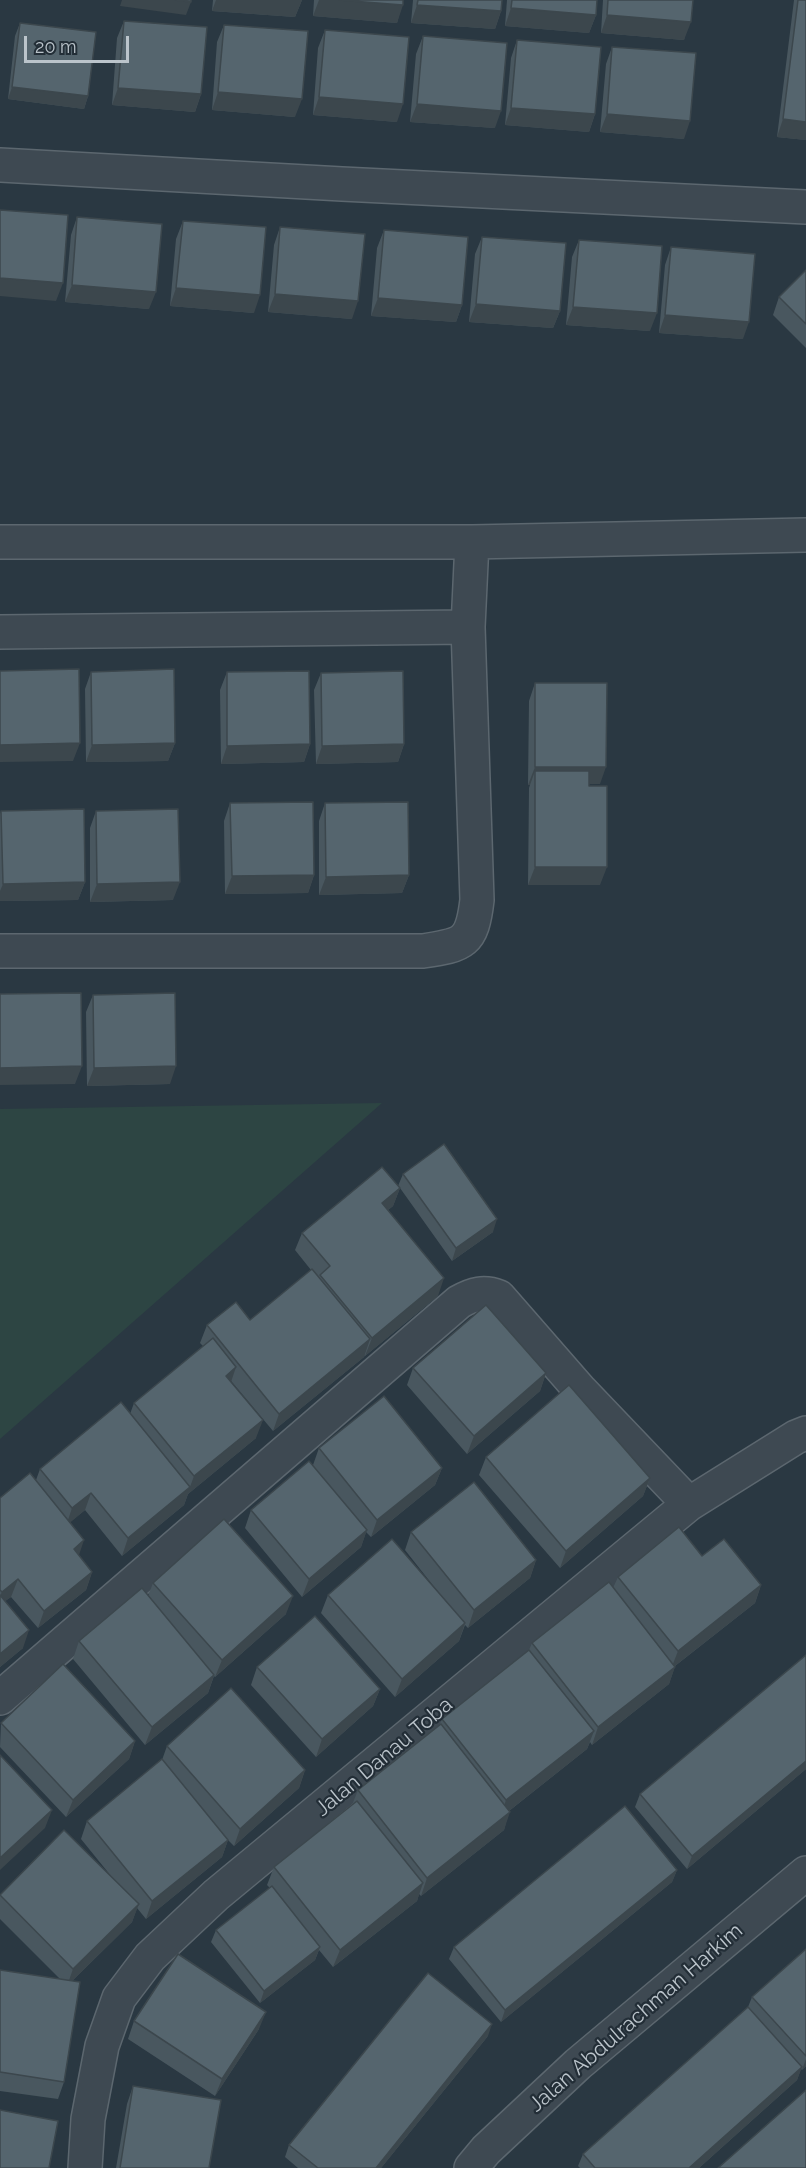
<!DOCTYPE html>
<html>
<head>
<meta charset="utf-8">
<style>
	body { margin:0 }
	#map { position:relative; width:806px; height:2168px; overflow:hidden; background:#2a3842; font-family:Raleway,sans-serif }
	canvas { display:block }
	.scale { position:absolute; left:24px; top:36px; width:105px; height:27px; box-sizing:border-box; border:3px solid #bbc4cb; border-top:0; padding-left:8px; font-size:18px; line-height:21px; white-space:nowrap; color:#bbc4cb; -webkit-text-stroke:4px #232e37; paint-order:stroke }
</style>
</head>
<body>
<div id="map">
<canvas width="806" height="2168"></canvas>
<div class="scale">20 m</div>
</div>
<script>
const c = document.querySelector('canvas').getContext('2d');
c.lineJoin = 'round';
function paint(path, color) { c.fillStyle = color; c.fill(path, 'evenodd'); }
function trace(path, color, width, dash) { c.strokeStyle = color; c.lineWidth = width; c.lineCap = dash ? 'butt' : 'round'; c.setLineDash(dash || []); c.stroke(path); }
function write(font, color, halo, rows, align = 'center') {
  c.font = font + ' Raleway,sans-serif'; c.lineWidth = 4.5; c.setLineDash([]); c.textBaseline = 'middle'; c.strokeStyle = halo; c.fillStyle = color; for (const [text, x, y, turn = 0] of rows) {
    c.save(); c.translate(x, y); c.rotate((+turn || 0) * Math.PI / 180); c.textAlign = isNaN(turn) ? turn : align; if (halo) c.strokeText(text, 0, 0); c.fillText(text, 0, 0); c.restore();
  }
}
paint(new Path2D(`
	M382,1103L0,1439V1109Z`), '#2d4543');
const minor = new Path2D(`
	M0,165L342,184L806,207
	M0,542H472L806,535
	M0,632L468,627
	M0,951H423C464,945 472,943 477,900L468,627L472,542
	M0,1698L459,1302C473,1294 484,1291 499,1297L581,1391L689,1504
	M85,2168L88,2119L102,2046L119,1998L150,1957L216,1895L689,1504L796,1437L806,1433
	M471,2168L486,2150L578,2064L806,1873`);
trace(minor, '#5c676f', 36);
trace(minor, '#3e4952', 33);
paint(new Path2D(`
	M213,0H302L295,17L212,11Z
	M314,0H403L397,23L313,16Z
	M413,0H502L501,11L495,29L411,23Z
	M507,0H597L596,15L589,33L505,26Z
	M603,0H693L684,40L601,33Z
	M794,0H806V140L777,137Z
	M124,21L201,94L195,112L112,105L117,38Z
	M20,23L88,96L84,109L8,99L15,36Z
	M224,25L295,117L212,110L217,42Z
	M325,30L397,122L313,115L318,48Z
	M423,36L495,128L410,122L416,54Z
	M517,40L595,114L589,132L505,125L511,58Z
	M612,47L684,139L600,132L606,64Z
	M77,217L149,309L65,302L71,235Z
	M183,221L254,313L170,306L176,239Z
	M280,227L352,319L268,312L274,245Z
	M384,230L462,305L456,322L371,316L377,248Z
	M482,237L560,311L553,328L469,322L475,254Z
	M579,240L650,331L566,325L572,257Z
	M671,247L743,339L659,333L665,265Z
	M806,270V348L773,315L779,297Z
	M91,672L175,743L168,761L86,762L85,689Z
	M227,672L310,744L304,762L221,764L220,690Z
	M321,673L404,744L398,762L316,764L314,690Z
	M535,683L600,784H589L600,885H528L529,788L530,785H528L529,701Z
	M230,803L314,875L308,893L225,894L224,821Z
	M325,803L409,875L402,893L319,895V821Z
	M1,811L85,882L78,900L0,901V814Z
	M96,811L173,900L90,902V828Z
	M93,995L170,1084L87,1086L86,1012Z
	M403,1174L493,1232L452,1261L400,1188L393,1206L388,1210L438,1296L365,1356V1355L364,1357L273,1431L231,1381V1382L256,1438L188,1494L184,1505L122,1556L85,1510L70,1522L79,1556L92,1572L86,1590L38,1628L11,1597L5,1601L23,1648L0,1667V1498L36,1480L40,1469L130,1414L134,1403L203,1346L200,1343L207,1325L250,1320L311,1270L295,1250L302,1233L398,1186Z
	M413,1368L546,1373L540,1391L467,1454L407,1385Z
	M319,1448L442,1468L435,1485L371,1537L366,1532L361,1547L302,1597L245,1528L251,1510L313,1465Z
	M486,1457L650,1478L643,1496L560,1568L479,1475Z
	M411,1532L536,1560L530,1578L468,1628L465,1625L459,1641L395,1697L321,1613L328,1595L446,1602L405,1550Z
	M702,1556L761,1585L755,1603L675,1666L669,1684L592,1745L590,1742L587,1749L509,1811L504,1830L421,1896L419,1894L417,1901L333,1967L319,1950L315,1960L260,2003L211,1942L216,1930L270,1888L267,1885L274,1867L352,1805L358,1790L439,1726L442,1719L529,1650L532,1643L613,1588L618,1577Z
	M153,1583L286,1614L215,1677L214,1676L208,1693L145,1745L73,1659L79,1641L148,1596Z
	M806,1655V1769L687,1869L635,1807L640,1794Z
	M257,1667L380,1689L373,1706L316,1757L251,1685Z
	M1,1723L135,1741L129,1759L66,1817L0,1747Z
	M167,1746L305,1770L299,1788L234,1846L228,1840L222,1857L146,1919L137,1908L132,1922L72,1981L64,2082L58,2099L0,2091V1970L60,1979L0,1919V1894L115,1881L81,1839L87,1821L162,1760Z
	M677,1870L672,1882L501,2022L449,1959L454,1947Z
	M806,1949V2066L802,2070L801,2069L797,2080L699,2168H580L578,2166L583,2154L748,2007L752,1997Z
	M134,2021L259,2029L215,2096L128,2039Z
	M488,2036L381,2168H298L285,2157L289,2145Z
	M133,2086L209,2168H116L127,2104Z`), '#49575f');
paint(new Path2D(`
	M122,0H175L191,2L186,15L120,6Z
	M216,0H302L295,17L212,11Z
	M319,0H339L403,5L397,23L313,16Z
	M417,5L501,11L495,29L411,23Z
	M511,8L596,15L589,33L505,26Z
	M607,15L691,22L684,40L601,33Z
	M12,87L88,96L84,109L8,99Z
	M118,88L201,94L195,112L112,105Z
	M218,92L302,99L295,117L212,110Z
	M319,97L403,104L397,122L313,115Z
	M417,104L501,111L495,128L410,122Z
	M511,108L595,114L589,132L505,125Z
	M607,114L690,121L684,139L600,132Z
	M783,119L806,122V140L777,137Z
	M0,278L63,283L56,301L0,296Z
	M72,285L156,292L149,309L65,302Z
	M176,288L260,295L254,313L170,306Z
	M275,294L358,301L352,319L268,312Z
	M378,298L462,305L456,322L371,316Z
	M476,304L560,311L553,328L469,322Z
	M573,307L657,313L650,331L566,325Z
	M665,315L749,322L743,339L659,333Z
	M80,743L73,761L0,762V745Z
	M175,743L168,761L86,762L92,745Z
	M310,744L304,762L221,764L227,746Z
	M404,744L398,762L316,764L322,746Z
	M535,767H606L600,784L535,785V771L530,785H528Z
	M535,867H607L600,885H528Z
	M314,875L308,893L225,894L232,876Z
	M409,875L402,893L319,895L326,877Z
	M85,882L78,900L0,901V891L3,884Z
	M180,882L173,900L90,902L97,884Z
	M82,1066L75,1084L0,1085V1068Z
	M176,1066L170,1084L87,1086L94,1068Z
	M400,1188L393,1206L376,1220L382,1203Z
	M497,1219L493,1232L452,1261L456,1248Z
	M444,1278L438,1296L365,1356L372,1338Z
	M370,1339L364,1357L273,1431L279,1414Z
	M236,1367L230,1385L226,1376Z
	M546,1373L540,1391L467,1454L474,1436Z
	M263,1420L256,1438L188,1494L184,1505L122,1556L128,1538L190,1487L194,1476Z
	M442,1468L435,1485L371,1537L377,1520Z
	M650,1478L643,1496L560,1568L566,1551Z
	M91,1493L85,1510L66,1526L72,1508Z
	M367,1530L361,1547L302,1597L309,1579Z
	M84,1540L78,1558L74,1549Z
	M536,1560L530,1578L468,1628L474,1610Z
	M92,1572L86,1590L38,1628L44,1611Z
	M18,1579L11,1597L0,1605V1596L2,1592Z
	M761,1585L755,1603L671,1669L678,1651Z
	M293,1596L286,1614L215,1677L222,1660Z
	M465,1623L459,1641L395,1697L402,1679Z
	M29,1630L23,1648L0,1667V1654Z
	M675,1667L669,1684L592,1745L598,1727Z
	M214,1675L208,1693L145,1745L152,1727Z
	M380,1689L373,1706L316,1757L322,1739Z
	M594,1731L587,1749L500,1818L506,1800Z
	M135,1741L129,1759L66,1817L73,1800Z
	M806,1761V1769L687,1869L692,1856Z
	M305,1770L299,1788L234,1846L240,1829Z
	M52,1810L45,1828L0,1870V1858Z
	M510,1812L504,1830L421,1896L427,1878Z
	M228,1840L222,1857L146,1919L152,1901Z
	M677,1870L672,1882L501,2022L505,2010Z
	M423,1883L417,1901L333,1967L340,1950Z
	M139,1904L132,1922L67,1986L73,1969Z
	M320,1947L315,1960L260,2003L264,1991Z
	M266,2012L259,2029L215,2096L222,2079Z
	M492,2024L488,2036L381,2168H376Z
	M806,2059V2066L802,2070Z
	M802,2067L797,2080L699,2168H689Z`), '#3c474d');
const building = new Path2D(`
	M175,0H191V2Z
	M339,0H403V5Z
	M418,0H502L501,11L417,5Z
	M512,0H597L596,15L511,8Z
	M608,0H693L691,22L607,15Z
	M798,0H806V122L783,119Z
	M124,21L207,27L201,94L118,88Z
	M20,23L96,32L88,96L12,87Z
	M224,25L308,31L302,99L218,92Z
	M325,30L409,37L403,104L319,97Z
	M423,36L507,43L501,111L417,104Z
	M517,40L601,47L595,114L511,108Z
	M612,47L696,53L690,121L607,114Z
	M0,210L68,215L63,283L0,278Z
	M77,217L162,224L156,292L72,285Z
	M183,221L266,227L260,295L176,288Z
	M280,227L365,234L358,301L275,294Z
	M384,230L468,237L462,305L378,298Z
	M482,237L566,243L560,311L476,304Z
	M579,240L662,246L657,313L573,307Z
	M671,247L755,254L749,322L665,315Z
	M806,270V324L779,297Z
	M79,669L80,743L0,745V671Z
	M174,669L175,743L92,745L91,672Z
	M309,671L310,744L227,746V672Z
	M403,671L404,744L322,746L321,673Z
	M535,683H607L606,767H535Z
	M535,771H589V786H607V867H535Z
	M313,802L314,875L232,876L230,803Z
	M408,802L409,875L326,877L325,803Z
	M84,809L85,882L3,884L1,811Z
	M178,809L180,882L97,884L96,811Z
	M81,993L82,1066L0,1068V994Z
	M175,993L176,1066L94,1068L93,995Z
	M444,1144L497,1219L456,1248L403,1174Z
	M382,1167L400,1188L382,1203L444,1278L372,1338L320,1275L330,1266L302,1233Z
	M312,1269L370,1339L279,1414L207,1325L236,1302L250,1320Z
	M486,1305L546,1373L474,1436L413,1368Z
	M213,1338L236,1367L226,1376L263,1420L194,1476L134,1403Z
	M569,1385L650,1478L566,1551L486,1457Z
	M384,1396L442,1468L377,1520L319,1448Z
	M121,1402L190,1487L128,1538L91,1493L72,1508L40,1469Z
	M309,1461L367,1530L309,1579L251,1510Z
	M30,1473L84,1540L74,1549L92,1572L44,1611L18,1579L2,1592L0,1590V1498Z
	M474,1482L536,1560L474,1610L411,1532Z
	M224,1519L293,1596L222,1660L153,1583Z
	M679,1527L702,1556L724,1539L761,1585L678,1651L618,1577Z
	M392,1539L465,1623L402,1679L328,1595Z
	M609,1582L675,1667L598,1727L532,1643Z
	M142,1588L214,1675L152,1727L79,1641Z
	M0,1595L29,1630L0,1654Z
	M315,1616L380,1689L322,1739L257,1667Z
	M529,1650L594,1731L506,1800L442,1719Z
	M806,1655V1761L692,1856L640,1794Z
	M63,1664L135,1741L73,1800L1,1723Z
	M231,1688L305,1770L240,1829L167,1746Z
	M441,1724L510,1812L427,1878L358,1790Z
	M0,1755L52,1810L0,1858Z
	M162,1759L228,1840L152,1901L87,1821Z
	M357,1801L423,1883L340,1950L274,1867Z
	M625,1806L677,1870L505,2010L454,1947Z
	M64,1830L139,1904L73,1969L0,1895Z
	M272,1886L320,1947L264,1991L216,1930Z
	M806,1949V2056L752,1997Z
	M178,1954L266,2012L222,2079L134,2021Z
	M0,1970L80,1982L64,2082L0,2072Z
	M428,1973L492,2024L376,2168H318L289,2145Z
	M748,2007L802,2067L689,2168H595L583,2154Z
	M133,2086L221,2100L209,2168H120Z
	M806,2090V2168H718Z
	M0,2110L58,2121L49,2168H0Z`);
paint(building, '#55656e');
trace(building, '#3c474d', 1.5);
write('21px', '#bbc4cb', '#232e37', [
	["Jalan Danau Toba",384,1757,-40],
	["Jalan Abdulrachman Harkim",636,2018,-41]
]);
</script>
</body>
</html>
